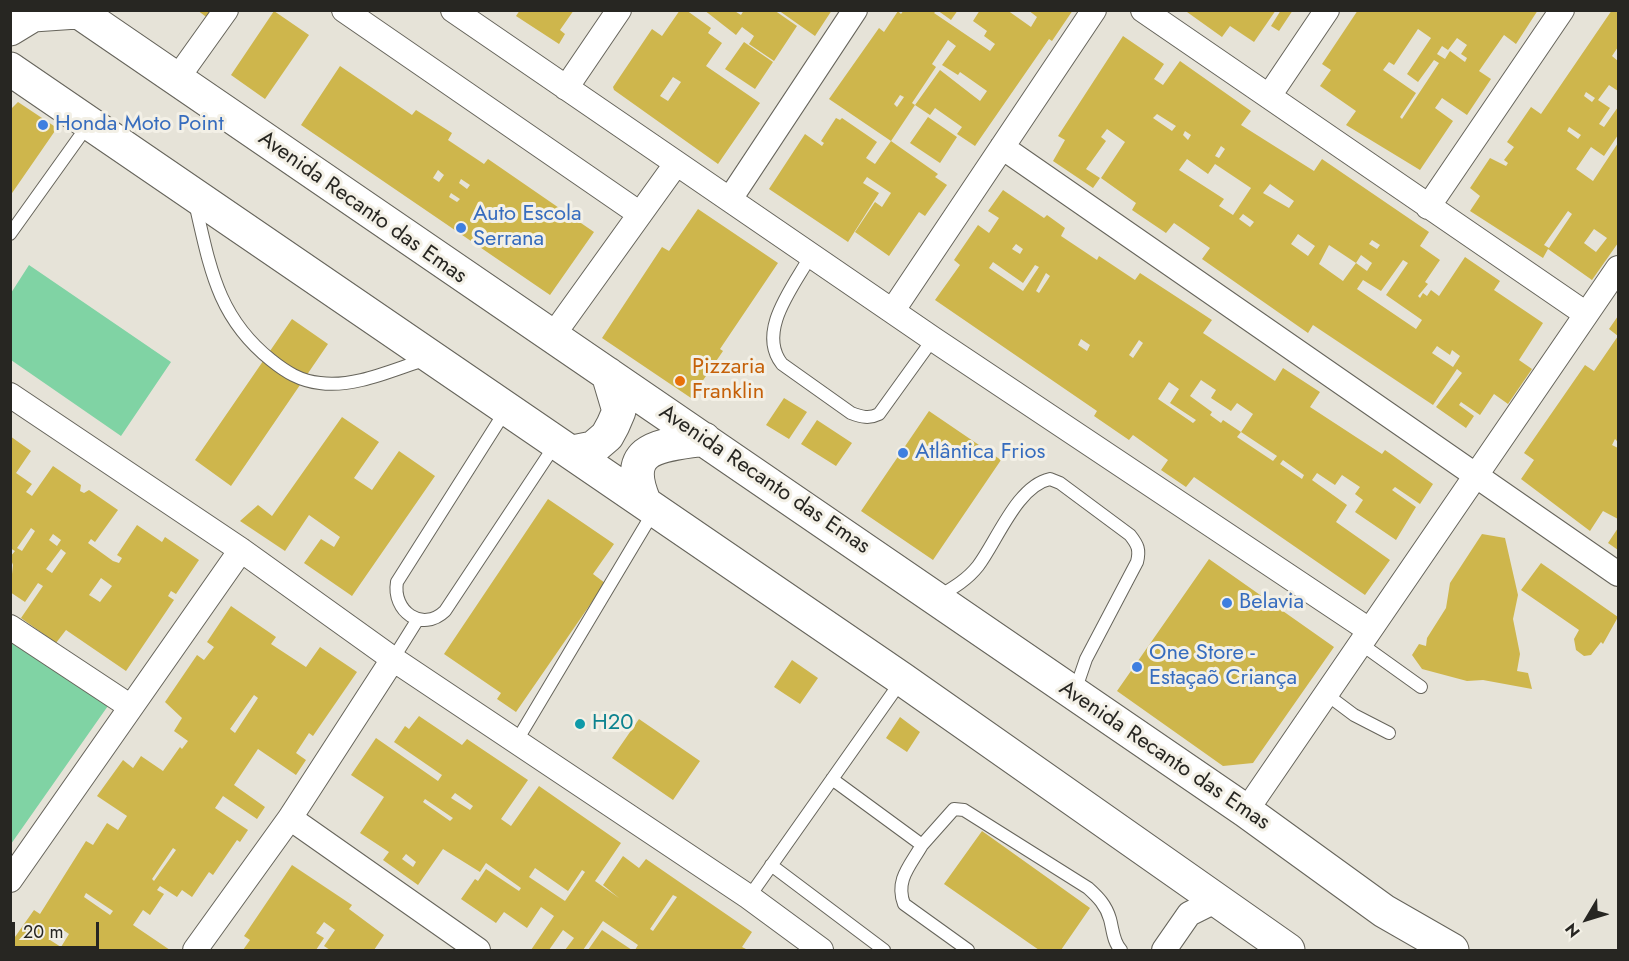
<!DOCTYPE html>
<html>
<head>
<meta charset="utf-8">
<style>
	body { margin:0 }
	#map { position:relative; width:1629px; height:961px; overflow:hidden; background:#e6e3d8; font-family:Jost,sans-serif }
	canvas { display:block }
	.frame { position:absolute; inset:0; border:12px solid #272622; pointer-events:none }
	.north { position:absolute; left:1557px; top:889px; width:60px; height:60px; -webkit-text-stroke:4px #f3f0e6; paint-order:stroke; rotate:232deg; font-size:16px; font-weight:700; line-height:24px; text-align:center; color:#272622 }
	.north::after { content:''; display:block; margin:auto; width:21px; height:27px; background:#272622; clip-path:polygon(50% 0,100% 100%,50% 72%,0 100%) }
	.scale { position:absolute; left:12px; top:922px; width:87px; height:27px; box-sizing:border-box; border:3px solid #272622; border-top:0; padding-left:8px; font-size:18px; line-height:21px; white-space:nowrap; color:#272622; -webkit-text-stroke:4px #f3f0e6; paint-order:stroke }
</style>
</head>
<body>
<div id="map">
<canvas width="1629" height="961"></canvas>
<div class="frame"></div>
<div class="north">N</div>
<div class="scale">20 m</div>
</div>
<script>
const c = document.querySelector('canvas').getContext('2d');
c.lineJoin = 'round';
function paint(path, color) { c.fillStyle = color; c.fill(path, 'evenodd'); }
function trace(path, color, width, dash) { c.strokeStyle = color; c.lineWidth = width; c.lineCap = dash ? 'butt' : 'round'; c.setLineDash(dash || []); c.stroke(path); }
function write(font, color, halo, rows, align = 'center') {
  c.font = font + ' Jost,sans-serif'; c.lineWidth = 6; c.setLineDash([]); c.textBaseline = 'middle'; c.strokeStyle = halo; c.fillStyle = color; for (const [text, x, y, turn = 0] of rows) {
    c.save(); c.translate(x, y); c.rotate((+turn || 0) * Math.PI / 180); c.textAlign = isNaN(turn) ? turn : align; if (halo) c.strokeText(text, 0, 0); c.fillText(text, 0, 0); c.restore();
  }
}
paint(new Path2D(`
	M29,265L171,362L121,436L11,360V293Z
	M11,643L110,703L11,844Z`), '#80d3a4');
paint(new Path2D(`
	M197,10H214L209,19Z
	M520,10H574L560,30L565,34L559,44L516,16Z
	M680,10H686L711,28L708,33L722,43L706,66L760,103L718,164L614,90L613,87L652,29L662,36ZM673,77L681,82L668,101L660,96Z
	M704,10H733L741,15L744,10H774L797,26L774,61L749,44L754,36L742,27L736,35Z
	M778,10H832L815,36Z
	M904,10H937L934,13L990,51L995,44L984,36L987,31L973,21L980,10H1007L1031,27L1037,17L1028,10H1073L1052,41L1049,39L975,146L957,134L962,127L935,108L930,115L915,105L940,70L980,101L987,91L960,72L958,75L942,65L956,46L948,40L932,64L936,67L912,103L915,105L891,141L938,174L935,177L947,185L925,216L919,212L889,256L855,232L875,202L882,207L891,193L867,177L863,183L879,193L848,242L769,189L805,134L822,146L824,143L821,141L836,118L840,120L842,118L877,142L866,158L875,164L891,141L829,99L879,28L884,32L898,11L901,14ZM900,95L904,97L897,107L894,104Z
	M937,10H958L951,20Z
	M1188,10H1276L1254,42L1230,26L1222,37L1187,12Z
	M1281,10H1293L1279,31L1271,26Z
	M1358,10L1427,12L1538,10L1516,44L1504,35L1479,71L1491,79L1467,115L1442,98L1435,108L1453,121L1420,170L1346,125L1356,111L1320,86L1331,70L1322,64ZM1418,29L1431,38L1407,74L1418,82L1434,60L1439,63L1402,119L1400,117L1416,93L1383,70L1389,62L1394,65ZM1457,38L1467,45L1461,54L1467,58L1465,62L1450,51L1445,59L1437,54L1442,46L1448,50Z
	M1612,10H1618V47L1612,56L1618,61V91L1609,85L1598,100L1610,108L1599,124L1604,127L1618,107V135L1604,156L1591,147L1576,169L1593,181L1618,143V243L1592,280L1548,249L1543,258L1470,211L1480,196L1470,188L1490,158L1506,166L1508,163L1504,160L1514,147L1507,142L1531,107L1541,114ZM1586,92L1595,98L1592,102L1584,96ZM1569,127L1581,135L1578,139L1567,131ZM1568,211L1572,214L1549,248L1544,245ZM1594,229L1607,238L1596,252L1584,243Z
	M274,11L309,35L265,99L231,75Z
	M1123,36L1164,64L1154,79L1163,85L1180,61L1251,111L1241,125L1314,171L1322,159L1429,232L1420,246L1440,260L1425,282L1428,284L1418,296L1420,298L1423,293L1427,296L1431,290L1439,296L1465,257L1500,281L1494,290L1543,323L1519,360L1532,369L1508,404L1494,394L1480,415L1461,402L1459,405L1474,416L1466,428L1436,407L1462,373L1457,369L1433,405L1313,325L1308,333L1202,259L1210,248L1174,223L1166,233L1132,210L1136,203L1101,178L1125,142L1107,129L1101,137L1106,141L1086,169L1100,178L1093,188L1053,161L1065,140L1058,136ZM1157,114L1176,126L1172,131L1153,118ZM1185,131L1191,135L1188,140L1183,135ZM1221,146L1225,149L1219,158L1215,156ZM1187,159L1208,174L1215,164L1251,188L1233,215L1219,206L1224,199L1179,170ZM1270,184L1294,201L1289,208L1263,193ZM1243,214L1254,222L1250,227L1239,219ZM1298,234L1315,246L1308,256L1291,244ZM1372,240L1380,245L1377,249L1369,244ZM1329,245L1356,263L1361,255L1372,263L1367,271L1356,263L1343,281L1319,264ZM1403,260L1408,263L1386,295L1422,320L1416,329L1357,289L1363,280L1381,291ZM1437,346L1450,355L1452,350L1460,356L1453,367L1432,353Z
	M744,42L773,62L755,89L725,69Z
	M340,66L412,115L416,110L452,133L448,140L484,164L488,159L594,232L550,295L301,125ZM438,170L444,175L439,182L433,178ZM461,179L470,185L467,189L459,183ZM451,193L460,199L457,202L449,197Z
	M18,102L57,128L10,196V110Z
	M928,117L957,137L940,163L910,143Z
	M1003,190L1044,218L1047,215L1065,228L1061,236L1097,260L1099,256L1135,280L1140,273L1212,320L1203,333L1275,381L1283,368L1320,392L1310,407L1382,454L1385,450L1433,484L1420,504L1395,487L1392,490L1416,507L1396,540L1355,512L1363,500L1355,494L1360,487L1342,475L1335,485L1317,473L1312,480L1347,505L1336,522L1390,560L1365,595L1194,477L1186,487L1161,470L1168,460L1133,435L1129,440L1094,416L1097,411L935,300L960,265L954,260L978,225L989,233L999,218L988,211ZM1016,244L1023,249L1020,254L1012,249ZM993,262L1023,283L1035,265L1039,267L1023,291L989,268ZM1046,273L1050,276L1039,293L1036,291ZM1081,339L1090,345L1087,351L1078,345ZM1139,340L1143,343L1133,358L1129,355ZM1201,380L1216,390L1211,398L1231,411L1237,403L1253,414L1241,432L1223,420L1221,423L1210,415L1212,412L1190,396ZM1169,382L1179,389L1170,403L1196,420L1193,423L1158,399ZM1241,432L1277,456L1273,461L1237,437ZM1283,460L1304,475L1302,479L1280,464Z
	M698,209L778,263L720,349L723,351L691,398L602,338L662,247L669,251Z
	M1618,316V336L1609,329Z
	M292,319L328,344L231,486L195,460Z
	M1618,336V442L1615,439L1612,445L1618,448V519L1603,511L1590,531L1521,479L1534,460L1524,453L1585,365L1594,371Z
	M784,398L807,412L789,439L766,425Z
	M929,411L1001,460L933,560L861,511Z
	M342,417L379,442L354,478L372,490L399,451L435,476L352,596L304,563L321,539L334,547L340,537L309,515L285,551L240,521L258,505L272,516Z
	M817,420L852,443L836,466L801,444Z
	M10,436L31,451L16,473L32,484L26,492L32,496L53,466L81,485L80,491L84,493L89,490L118,510L95,542L91,539L88,543L113,561L119,563L122,558L117,555L137,525L162,542L165,537L199,560L176,594L171,591L168,596L174,600L126,671L66,630L56,643L21,618L43,586L38,583L25,602L10,592L13,565L10,557L15,551L10,548ZM31,528L35,531L22,551L17,548ZM53,534L61,540L57,546L49,540ZM61,549L66,553L52,573L46,569ZM101,578L112,586L100,602L89,595Z
	M548,499L614,544L593,574L605,583L516,712L497,699L501,693L444,654Z
	M1618,528V550L1608,543Z
	M1482,534L1505,538L1518,595L1513,619L1520,654L1517,671L1528,673L1532,689L1483,680L1467,681L1422,669L1412,655L1419,644L1426,646L1427,638L1446,608L1450,583Z
	M1209,559L1334,647L1253,763L1223,766L1117,691Z
	M1541,563L1618,617L1603,644L1601,642L1591,655L1584,656L1576,650L1574,639L1579,630L1521,590Z
	M231,606L276,637L271,644L306,667L320,647L357,672L313,736L309,733L296,753L306,760L296,775L258,749L234,785L265,807L257,819L223,796L215,808L248,830L240,842L237,840L213,875L209,872L192,897L182,890L177,897L160,886L157,890L164,894L150,915L143,910L133,925L170,950H10V944L34,910L40,914L86,841L93,845L107,823L118,830L127,816L97,796L123,760L133,768L141,756L163,771L180,747L182,749L188,741L174,731L182,718L165,702L197,655L204,660L214,647L207,642ZM254,695L258,698L235,733L230,729ZM173,848L176,850L154,881L152,879ZM86,893L113,911L110,915L84,897ZM59,927L69,934L61,947L50,940Z
	M792,660L818,678L800,704L774,687Z
	M419,716L462,745L467,739L528,780L501,819L511,826L539,786L621,843L595,881L619,898L603,885L623,856L639,868L646,859L752,932L742,947L748,950H635L638,945L603,921L583,950H565L574,938L563,930L549,950H531L554,916L541,907L527,928L504,912L496,923L461,899L475,879L478,881L486,869L519,891L521,888L486,863L480,872L443,849L418,885L383,860L389,852L360,833L384,797L351,775L376,738L438,781L442,775L394,742L405,726L409,729ZM455,793L473,806L470,810L451,798ZM425,799L453,818L450,821L423,802ZM406,854L416,862L413,867L402,859ZM535,868L568,891L582,870L585,872L565,901L529,877ZM673,895L677,897L653,931L650,929Z
	M900,717L920,732L907,752L886,738Z
	M639,719L700,761L673,800L612,758Z
	M982,831L1090,908L1061,950H1039L944,884Z
	M292,865L352,905L349,909L384,935L374,950H330L324,946L335,930L324,922L316,933L324,938L316,950H243L250,940L244,936Z
	M602,930L632,950H588Z`), '#ceb64c');
const service = new Path2D(`
	M195,203C210,267 217,317 271,360C286,372 300,381 320,383C355,388 394,369 427,359
	M10,234L88,125
	M811,255C794,286 756,331 782,364L851,413C862,417 869,419 879,414L933,339
	M506,410L397,582C392,611 422,633 445,611L555,445
	M938,597C953,588 967,580 978,566C997,541 1017,486 1050,479L1060,483L1130,535C1138,545 1140,550 1137,562L1086,659L1075,691
	M1361,644L1421,687
	M393,659L418,619
	M1326,694L1354,715L1389,733
	M516,742L654,511
	M832,779L922,845C910,866 895,880 904,904L968,950
	M922,845L954,809L964,810L1088,888C1098,897 1106,905 1110,919C1113,930 1113,942 1121,950
	M771,865L884,950
	M749,897L902,680`);
const minor = new Path2D(`
	M344,10L640,214
	M453,10L933,339L1369,630
	M1143,10L1586,314
	M176,80L226,10
	M566,88L619,10
	M1269,96L1327,10
	M1002,147L1618,574
	M730,199L855,10
	M1428,207L1562,10
	M893,310L1094,10
	M551,338L676,164
	M10,395L241,550L393,659L749,897L821,950
	M10,627L131,707
	M1246,811L1618,268
	M290,818L478,950
	M10,880L241,550
	M195,950L290,818L393,659
	M1164,950L1189,914L1215,901`);
const secondary = new Path2D(`
	M76,10L1246,811L1384,911L1452,950
	M10,29L33,15L77,12
	M10,69L902,679L1288,950
	M573,452L593,448L607,436L613,425L619,411L608,374
	M644,501C621,445 662,446 704,439`);
trace(service, '#66645b', 14);
trace(minor, '#66645b', 26);
trace(secondary, '#66645b', 35);
trace(service, '#fff', 12);
trace(minor, '#fff', 24);
trace(secondary, '#fff', 33);
for (const [x, y, r, color] of [
	[43,125,6,"#3f7fe0"],
	[461,228,6,"#3f7fe0"],
	[680,381,6,"#e8710a"],
	[903,453,6,"#3f7fe0"],
	[1227,603,6,"#3f7fe0"],
	[1137,667,6,"#3f7fe0"],
	[580,724,6,"#0f9aa8"]
]) { const dot = new Path2D(); dot.arc(x, y, r, 0, 2 * Math.PI); c.fillStyle = color; c.fill(dot); trace(dot, '#f3f0e6', 2); }
write('22px', '#366cbe', '#f3f0e6', [
	["Honda Moto Point",55,125],
	["Auto Escola",473,215],
	["Serrana",473,240],
	["Atlântica Frios",915,453],
	["Belavia",1239,603],
	["One Store -",1149,654],
	["Estaçaõ Criança",1149,679]
], 'left');
write('22px', '#272622', '#f3f0e6', [
	["Avenida Recanto das Emas",362,208,35],
	["Avenida Recanto das Emas",764,480,34],
	["Avenida Recanto das Emas",1164,756,34]
]);
write('22px', '#c56008', '#f3f0e6', [
	["Pizzaria",692,368],
	["Franklin",692,393]
], 'left');
write('22px', '#0d838f', '#f3f0e6', [
	["H20",592,724]
], 'left');
</script>
</body>
</html>
